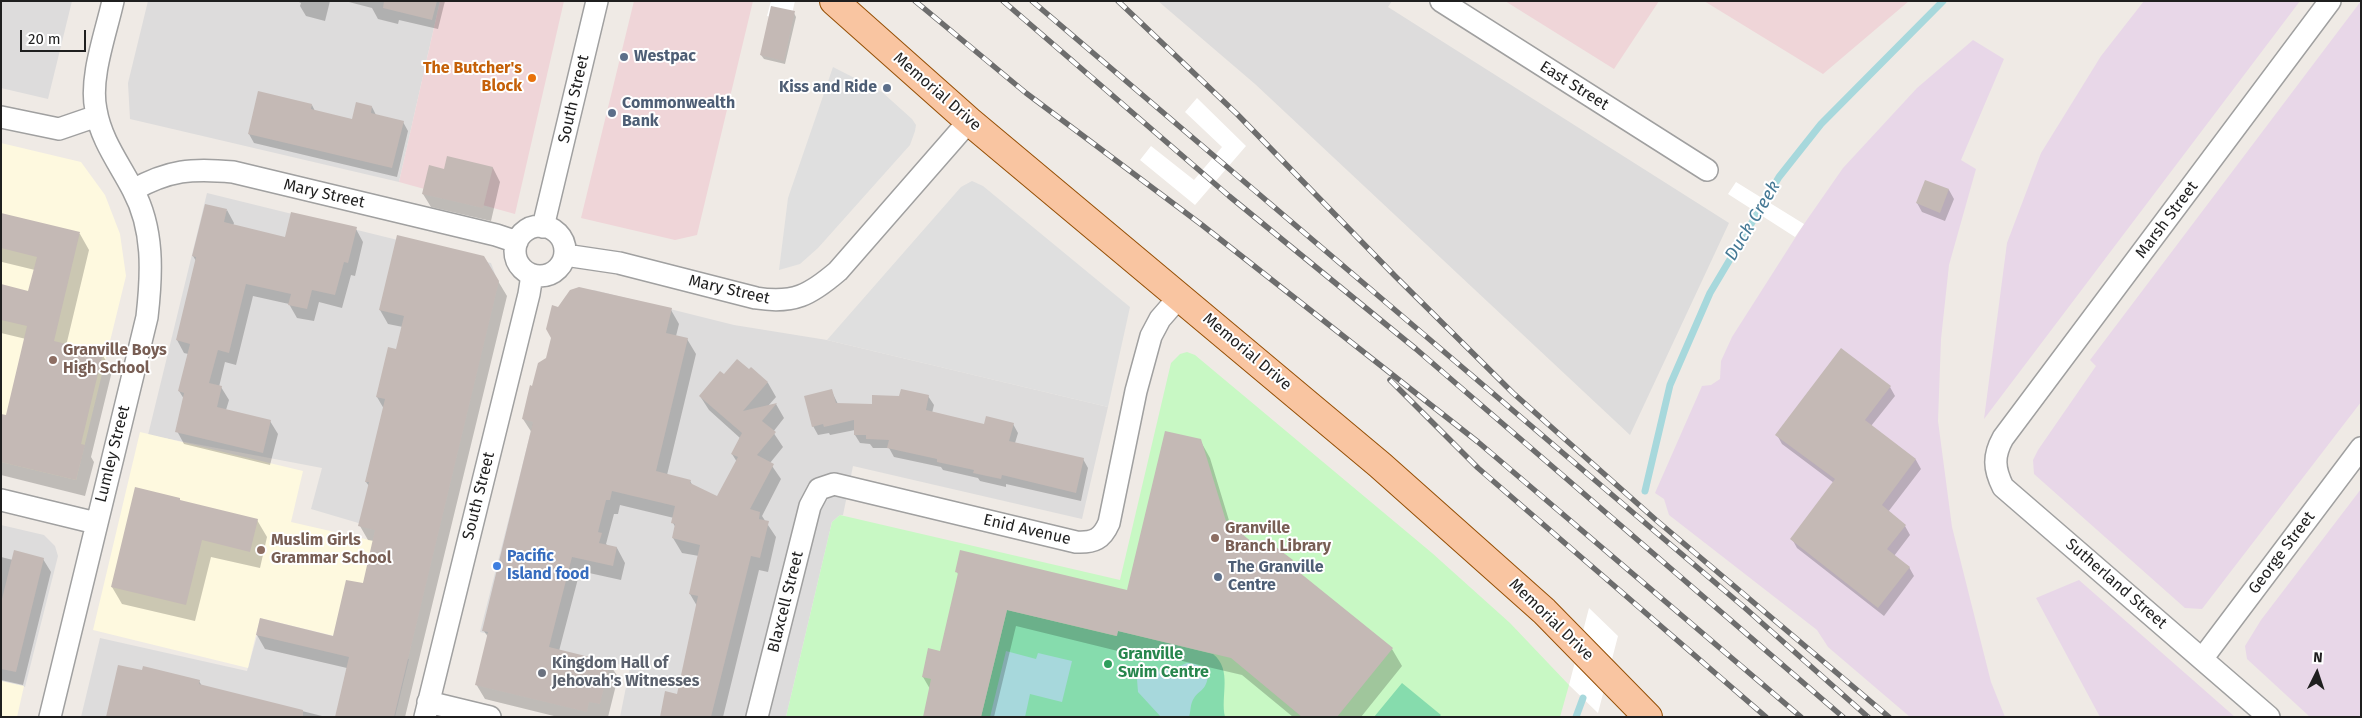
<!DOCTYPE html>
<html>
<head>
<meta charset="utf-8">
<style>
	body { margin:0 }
	#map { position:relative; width:2362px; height:718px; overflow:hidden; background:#efeae5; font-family:"Fira Sans",sans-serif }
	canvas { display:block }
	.frame { position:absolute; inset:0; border:2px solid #1f1f1f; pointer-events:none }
	.north { position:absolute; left:2292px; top:648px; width:50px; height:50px; -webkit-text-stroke:4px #fff; paint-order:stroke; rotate:4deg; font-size:14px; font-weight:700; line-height:20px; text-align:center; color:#1f1f1f }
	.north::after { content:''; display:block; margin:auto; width:18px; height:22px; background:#1f1f1f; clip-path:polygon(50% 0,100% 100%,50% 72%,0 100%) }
	.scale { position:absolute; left:20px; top:30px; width:66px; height:22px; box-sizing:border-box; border:2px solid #1f1f1f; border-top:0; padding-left:6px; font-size:15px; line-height:18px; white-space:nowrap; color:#1f1f1f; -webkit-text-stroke:4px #fff; paint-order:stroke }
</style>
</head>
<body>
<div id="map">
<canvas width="2362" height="718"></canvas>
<div class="frame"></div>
<div class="north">N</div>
<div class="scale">20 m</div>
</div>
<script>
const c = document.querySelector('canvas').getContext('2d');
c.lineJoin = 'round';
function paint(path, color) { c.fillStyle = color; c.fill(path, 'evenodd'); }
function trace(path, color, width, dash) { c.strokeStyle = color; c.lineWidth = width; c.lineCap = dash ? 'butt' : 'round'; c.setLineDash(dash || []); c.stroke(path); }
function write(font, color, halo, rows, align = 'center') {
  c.font = font + ' "Fira Sans",sans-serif'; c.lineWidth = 4; c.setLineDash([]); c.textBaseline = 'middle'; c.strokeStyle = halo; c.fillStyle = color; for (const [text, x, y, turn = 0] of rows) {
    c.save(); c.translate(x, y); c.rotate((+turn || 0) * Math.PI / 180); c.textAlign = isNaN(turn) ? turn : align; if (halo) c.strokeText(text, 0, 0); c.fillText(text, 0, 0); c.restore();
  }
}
paint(new Path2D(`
	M1,1H72L48,99L1,88Z
	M148,1H440L399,182L130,119L128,83Z
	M1158,1H1392L1388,7L1729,223L1630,435L1255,84Z
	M207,193L491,263L498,282L433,545L311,509L322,468L148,435Z
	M579,290H594L734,325L827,340L1108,407L1082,519L853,466L843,515H840L832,522L786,717H620L630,667L480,632L565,297Z
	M1,525L44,535L55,546L58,556L25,687L1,681Z
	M261,622L409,659L395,717H81L100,638L247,671Z`), '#dddcdc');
paint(new Path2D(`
	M440,1H564L515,214L399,182Z
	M634,1H753L697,235L675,240L581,218Z
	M1505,1H1659L1614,69Z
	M1704,1H1909L1823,74Z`), '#efd5d8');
paint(new Path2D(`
	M2144,1H2300L1984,419L2007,243L2041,153L2101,56Z
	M2361,1V402L2202,609L2185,608L2034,474L2033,460L2038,450L2096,366L2090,360Z
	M1973,40L2004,59L1961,160L1976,169L1949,265L1941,339L1938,421L1952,527L1991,682L2005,717H1910L1828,647L1817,630L1669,515L1664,499L1655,493L1702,386L1711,385L1720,379L1721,361L1732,337L1804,224L1843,168L1917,88Z
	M2361,489V717H2310L2247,659L2245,646L2261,620Z
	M2079,580L2235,717H2100L2036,598Z`), '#e8d7e8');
paint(new Path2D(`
	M1,143L81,162L105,195L120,234L126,276L76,480L1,462Z
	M140,432L303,471L291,522L387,544L411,645L409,654L260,618L248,668L93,630Z
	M1,681L24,686L17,717H1Z`), '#fef9df');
paint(new Path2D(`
	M1187,352L1195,355L1432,553L1510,623L1569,685L1560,717H786L832,522L840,515L1120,580L1171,363L1180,354Z`), '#c8f8c4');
paint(new Path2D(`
	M1007,610L1116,636L1118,631L1213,654C1233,670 1220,696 1225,717H981Z
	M1402,683L1441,715L1439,717H1374Z`), '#86dcad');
paint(new Path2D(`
	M833,67L882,92L912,119L916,125L915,131L910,145L818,248L800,264L779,270L788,198Z
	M972,181L983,186L1130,307L1108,407L827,340L961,187Z`), '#dfdfdf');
paint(new Path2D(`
	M1006,651L1036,659L1038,653L1072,661L1062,702L1030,694L1025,717H990Z
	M1187,663C1200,663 1213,673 1205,686C1202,691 1197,693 1194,698C1190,704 1191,710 1189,717H1161L1138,692L1137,679L1145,672L1169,671Z`), '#a7d8dc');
paint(new Path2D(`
	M771,1H795L790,22L767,16Z
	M1197,98L1246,146L1195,205L1140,160L1151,146L1194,180L1222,147L1185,112Z
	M1736,182L1804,224L1795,237L1728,194Z
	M1589,608L1618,636L1598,713L1569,685Z`), '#fff');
paint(new Path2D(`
	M297,1H330L325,21L306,16L300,6L301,3Z
	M345,1H445L438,29L399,20L398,24L378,19L372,8Z
	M794,13L796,17L785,64L764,59L761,55Z
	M312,105L315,111L352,120L372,107L376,115L403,122L408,131L397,177L254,143L249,134Z
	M493,168L500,182L491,221L431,207L423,194L445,171Z
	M1926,182L1949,190L1954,199L1945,221L1922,212L1917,203Z
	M227,210L234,223L233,226L286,238L356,229L363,242L355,276L351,275L342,308L319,302L314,321L297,318L289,304L253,296L236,365L225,362L219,387H221L229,400L226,410L270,421L278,434L270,465L184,444L177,431L184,399L179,391L188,354L184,353L177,340L196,261L193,256Z
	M1,215L80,234L89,250L66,346L102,354L112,371L91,457L94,462L85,496L1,475V415L7,417L26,339L1,333V285L29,292L35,270L2,262L1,265Z
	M498,281L507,296L405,717H336L347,668L265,649L257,635L334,637L363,585L374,541L368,540L360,526L369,486L366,482L384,409L377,397L397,351L403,327L388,324L380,310Z
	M558,308L671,310L679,324L676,336L687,339L696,354L667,475L690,481L693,486L717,498L737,462L732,454L740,438L709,410L700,396L724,376L749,371L751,369L768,383L776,397L768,406L776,404L784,418L773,432L783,447L770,463L781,479L762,516L776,537L768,572L759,570L723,717H661L678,696L697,606L690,594L699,556L682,553L673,538L676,528L673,523L674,518L620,505L618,514H614L606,544L608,546L617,548L625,563L621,580L580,571L559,651L609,663L618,677L608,717H558L485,699L476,684L488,637L484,631L532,433L523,419L533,387L547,359Z
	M1890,387L1895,396L1871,426L1916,460L1921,469L1888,512L1905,526L1910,535L1894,556L1909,567L1914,576L1884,616L1797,548L1792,539L1834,483L1782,444L1777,435Z
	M831,390L838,404L873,405L928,396L934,405L932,413L985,425L1013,424L1018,433L1015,443L1083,459L1088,468L1081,501L1006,484V487L980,481L978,478L943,470L941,467L894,457L889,448H873L870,444L860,443L855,435V430L830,435L829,433L818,435L813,426Z
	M1200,440L1210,458L1231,527L1264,553L1292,560L1300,574L1392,649L1402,666L1361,717H1293L1242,675L1127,648L1126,653L1016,626L994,717H924L930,689L923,677L941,652L959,576L957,572L1128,592Z
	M179,499L181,502L257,520L267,537L260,568L211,557L195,621L122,604L112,587Z
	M1,557L13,560L43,559L51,572L23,685L1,680Z
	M199,681L202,686L326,717H107Z`), '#0003');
trace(new Path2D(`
	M1645,491L1670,385L1710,293L1779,177L1821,124L1943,1
	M1576,717L1583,698`), '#a7d8dc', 7);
paint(new Path2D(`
	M384,1H437L432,20L383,8Z
	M771,6L795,11L784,61L760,55Z
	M258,91L312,104L311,109L352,119L356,102L372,106L371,113L404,121L392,168L248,134Z
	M447,156L493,167L483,208L422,194L429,165L444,169Z
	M1925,180L1949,189L1940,213L1916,203Z
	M205,204L227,209L224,222L285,237L291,212L357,227L348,263L344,262L335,295L312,290L307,309L288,305L291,294L246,284L229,353L218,350L209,383L222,386L217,407L271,420L263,453L175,432L184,393L178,391L190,344L176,340L196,257L192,256Z
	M1,213L80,232L54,341L103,353L81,444L85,445L76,480L1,462V414L6,415L27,326L1,320V284L28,291L37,257L1,248Z
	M397,235L484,256L499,281L394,717H335L349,657L256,635L260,618L333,636L346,580L363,583L375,530L358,526L369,482H365L385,399L376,397L388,347L396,349L404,316L379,310Z
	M579,287L672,308L666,333L688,338L656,471L691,480L690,483L717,496L738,457L731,454L742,433L699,396L720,371L724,374L737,359L749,369L751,367L768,382L743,411L777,403L762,421L776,432L757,455L774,464L750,509L760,512L759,519L769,521L760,558L751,556L711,717H660L665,691L677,694L698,596L689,594L700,545L672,538L675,524L671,523L675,506L612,491L610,500H606L598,532L602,533L599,543L617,547L613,566L572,557L549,647L610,662L600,704L589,702L587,712L475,685L488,632L482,631L533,422L522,419L530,385L532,386L538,363L546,358L551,338L546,329L552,305L558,307L570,290Z
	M1841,348L1891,386L1865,420L1916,459L1882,505L1906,525L1887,549L1910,567L1878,608L1790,539L1835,479L1775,435Z
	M832,389L836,403L872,404V395L899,396L901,389L929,395L926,410L984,424L986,416L1014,423L1009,441L1084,458L1076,493L1002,475L1001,479L973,473L974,470L937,462V459L887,448L889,440L866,439V435H854V420L824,427L823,424L812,427L804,396Z
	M1165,431L1201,439L1226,521L1263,551L1270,542L1281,551L1293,560L1289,564L1393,648L1337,717H1302L1231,658L1118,631L1117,636L1007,610L981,717H923L931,679L922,677L928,648L940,651L958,573L955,572L960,550L1127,590Z
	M135,487L180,498V500L258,519L250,552L202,540L186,605L111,587Z
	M14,550L44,558L16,672L1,669V603Z
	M118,665L142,670L143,666L200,680L199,684L303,710V717H106Z`), '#c4b9b5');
const minor = new Path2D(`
	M1441,1L1707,170
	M1,117L59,129L97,116
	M133,190C169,170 192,168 233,172L496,235L517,242
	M515 251a25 25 0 1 1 50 0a25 25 0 1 1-50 0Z
	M543,227L597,1
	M565,255L619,263L756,298C794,304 810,295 838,271L969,121
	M1,500L96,523
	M2202,659L2361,448
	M428,702L490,717
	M50,717L147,317C152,273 154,229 133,190C119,163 101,140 96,110C89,78 106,33 113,1
	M425,717L529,294L532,275
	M757,717L810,506L819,489L834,484L1076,542C1094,543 1102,539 1109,523L1136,391L1151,336L1160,319L1180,296
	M2269,717L2003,487C1994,469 1993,456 2003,438L2330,1`);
const major = new Path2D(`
	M834,1L969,121L1380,465L1544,611L1648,717`);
trace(minor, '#a0a0a0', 24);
trace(major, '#954f05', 30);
trace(minor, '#fff', 21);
trace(major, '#f9c5a1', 28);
const rail = new Path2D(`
	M915,1L1026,93L1202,225L1478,442L1801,717
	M1003,1L1229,196L1416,349L1843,717
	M1032,1L1745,608L1868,717
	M1118,1L1237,114L1395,276L1513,393L1656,520L1889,717
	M1390,380L1478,468L1766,717`);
trace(rail, '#6d6d6d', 5.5);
trace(rail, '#fff', 4, [11]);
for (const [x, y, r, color] of [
	[624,57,5,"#5c6f8a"],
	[532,78,5,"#e8710a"],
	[887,88,5,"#5c6f8a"],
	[612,113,5,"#5c6f8a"],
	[53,360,5,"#8d6e63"],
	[1215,538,5,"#8d6e63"],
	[261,550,5,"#8d6e63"],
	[497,566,5,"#3f7fe0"],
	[1218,577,5,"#5c6f8a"],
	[1108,664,5,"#2e9e5b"],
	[542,673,5,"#6b7280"]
]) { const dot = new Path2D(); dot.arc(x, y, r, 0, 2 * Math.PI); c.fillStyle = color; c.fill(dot); trace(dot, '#fff', 2); }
write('bold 16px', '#4e5e75', '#fff', [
	["Westpac",634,57],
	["Kiss and Ride",877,88,"right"],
	["Commonwealth",622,104],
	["Bank",622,122],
	["The Granville",1228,568],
	["Centre",1228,586]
], 'left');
write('bold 16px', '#c56008', '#fff', [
	["The Butcher's",522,69],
	["Block",522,87]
], 'right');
write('16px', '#1f1f1f', '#fff', [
	["East Street",1574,86,32],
	["Memorial Drive",937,92,41],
	["South Street",574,99,-77],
	["Mary Street",324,194,13],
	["Marsh Street",2167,220,-53],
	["Mary Street",729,290,13],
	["Memorial Drive",1247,352,40],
	["Lumley Street",113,454,-76],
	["South Street",479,496,-76],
	["Enid Avenue",1027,530,13],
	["George Street",2282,553,-53],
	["Sutherland Street",2116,584,41],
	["Blaxcell Street",786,602,-76],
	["Memorial Drive",1551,620,44]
]);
write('bold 16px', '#785e54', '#fff', [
	["Granville Boys",63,351],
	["High School",63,369],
	["Granville",1225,529],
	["Branch Library",1225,547],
	["Muslim Girls",271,541],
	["Grammar School",271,559]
], 'left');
write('bold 16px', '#366cbe', '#fff', [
	["Pacific",507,557],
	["Island food",507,575]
], 'left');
write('bold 16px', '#27864d', '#fff', [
	["Granville",1118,655],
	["Swim Centre",1118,673]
], 'left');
write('bold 16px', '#5b616d', '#fff', [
	["Kingdom Hall of",552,664],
	["Jehovah's Witnesses",552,682]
], 'left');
write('italic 18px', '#457995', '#fff', [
	["Duck Creek",1753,221,-59]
]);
</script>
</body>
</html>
